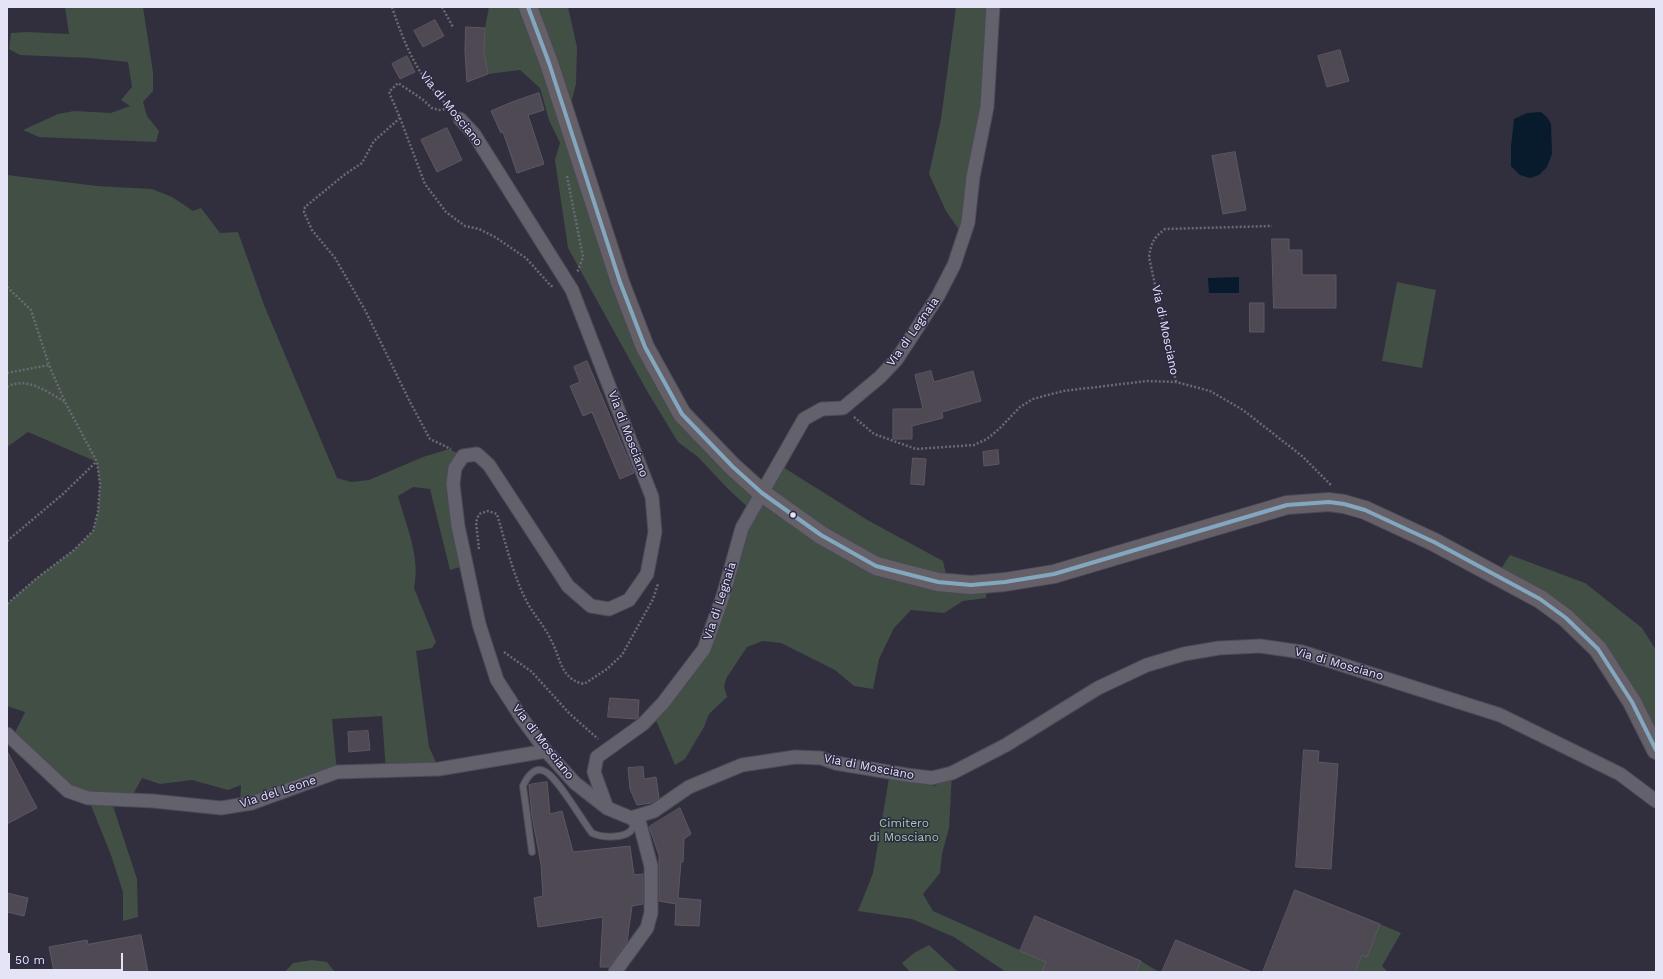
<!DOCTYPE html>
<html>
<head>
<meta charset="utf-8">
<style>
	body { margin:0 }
	#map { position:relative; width:1663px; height:979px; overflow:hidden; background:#312f3e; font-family:"Work Sans",sans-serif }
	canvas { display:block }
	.frame { position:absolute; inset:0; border:8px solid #e5e4f6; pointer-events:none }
	.scale { position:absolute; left:8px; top:953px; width:115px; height:18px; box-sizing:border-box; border:2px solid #e5e4f6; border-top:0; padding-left:5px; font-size:12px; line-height:14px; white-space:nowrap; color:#e5e4f6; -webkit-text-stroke:3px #2d2944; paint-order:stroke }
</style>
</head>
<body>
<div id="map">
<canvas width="1663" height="979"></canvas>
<div class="frame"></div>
<div class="scale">50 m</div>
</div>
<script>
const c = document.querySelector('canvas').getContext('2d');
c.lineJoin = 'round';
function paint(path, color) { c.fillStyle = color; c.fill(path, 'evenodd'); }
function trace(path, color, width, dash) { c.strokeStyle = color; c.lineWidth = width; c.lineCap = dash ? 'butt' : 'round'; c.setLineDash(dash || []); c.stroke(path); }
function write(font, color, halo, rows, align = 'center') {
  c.font = font + ' "Work Sans",sans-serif'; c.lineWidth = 3; c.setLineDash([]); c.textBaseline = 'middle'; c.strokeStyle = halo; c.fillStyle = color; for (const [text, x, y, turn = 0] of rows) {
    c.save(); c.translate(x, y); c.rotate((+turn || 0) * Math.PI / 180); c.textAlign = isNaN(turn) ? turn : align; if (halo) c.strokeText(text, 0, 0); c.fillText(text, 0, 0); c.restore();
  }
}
paint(new Path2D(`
	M65,7H143L153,72V91L143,102L147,116L159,131L156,142L39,137L23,130L58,114L74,111L111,113L130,106L121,100L132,87L128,62L90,58L20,55L9,49L11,33L27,32L69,34Z
	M489,7H568L577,47L576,84L567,119L620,282L682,414L762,493L778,464L869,521L943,561L948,583L987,584L986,598L963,601L944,613L911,610L894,628L879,659L873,689L854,686L835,670L781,643L763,641L747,647L727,677L724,686L727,697L709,714L704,727L685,759L675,765L653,713L704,649L752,511L728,489L698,457L678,442L647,391L568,248L555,160L560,143L549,120L540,88L520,70L488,74L484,52L485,28Z
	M956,7H993L987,107L964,237L946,211L929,174L941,119Z
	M7,175L97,186L152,189L172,197L193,211L201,208L220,233L238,232L264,305L337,478L351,482L369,480L423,457L449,449L463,456L455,468L467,565L450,570L430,489L413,487L398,496C406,525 421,558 414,588L436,642L432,648L416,651L429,747L439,769L386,771L382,716L332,719L337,772L240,805L241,785L228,790L192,780L160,784L142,778L130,800H111L137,879L138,917L123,921V892L111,855L88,798L68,791L12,739L25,712L7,706V604L37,578L74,550L93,531L98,512L100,484L97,462L28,432L7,447Z
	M1397,282L1436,290L1422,368L1382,361Z
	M1510,555L1585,583L1642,628L1656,650V750L1598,649L1497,575Z
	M952,773L949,828L942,854L940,873L923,894L933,911L1069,972H1006L954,937L912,919L858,911L873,873L889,778L935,786Z
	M1282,923L1367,957L1380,924L1401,933L1382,966L1388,972H1355L1361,958L1281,927Z
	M929,945L958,972H910L902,963L914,953Z
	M312,960L327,962L335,972H285L293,963Z
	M1141,961L1159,972H1136Z`), '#424f45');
paint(new Path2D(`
	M1541,112L1547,117L1551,124L1552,154L1547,167L1539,175L1530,178L1520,175L1511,166V146L1514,119L1527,113Z
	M1239,277V293H1209L1208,278Z`), '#071b2d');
const building = new Path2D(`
	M435,20L444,36L423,47L414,31Z
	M466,27L485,28L484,52L488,74L467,82L465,51Z
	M1340,50L1349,81L1327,87L1318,56Z
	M407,56L415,72L400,79L392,64Z
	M539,93L544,110L528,115L544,164L517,173L503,132L501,133L491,111L512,102Z
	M447,128L462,160L437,172L421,140Z
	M1235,152L1246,210L1223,214L1212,156Z
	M1272,239H1289V250H1302V275H1336V308H1274Z
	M1250,303H1264V332H1250Z
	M587,361L634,473L620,479L592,412L583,416L570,386L580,382L574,367Z
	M931,371L934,382L973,371L981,401L942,412L943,418L912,426V439H893V409H923L915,375Z
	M998,450L999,464L984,466L983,452Z
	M913,458L926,459L924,485L911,484Z
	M610,698L639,700L638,718L636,719L608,717Z
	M368,731L370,750L349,752L348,732Z
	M1304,750L1319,751L1318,762L1338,764L1331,869L1296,867Z
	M7,751L37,808L7,824Z
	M643,767L644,779L656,777L659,798L651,803L637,805L630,789L628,768Z
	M547,782L550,814L562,811L573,852L630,846L634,875L643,874V904L632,906L627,942L609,967H600L603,917L538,927L534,898L543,896L541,864L532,816L529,785Z
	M680,808L691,834L684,839L683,862H681L678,898L701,900L699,926L675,925L676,904L659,901V855L649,827Z
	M1295,890L1380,924L1367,957L1362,955L1355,972H1263Z
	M7,893L28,898L24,916L7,912Z
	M1035,916L1141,961L1136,972H1042L1046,962L1020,951Z
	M141,935L148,972H54L49,947L87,940L88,944Z
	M1176,940L1252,972H1162Z`);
paint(building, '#4f4954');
trace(building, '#5d5763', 1);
const service = new Path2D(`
	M532,852L523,786C527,777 535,765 546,772C559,780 581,819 592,833C602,838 627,839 633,828L631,818`);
const minor = new Path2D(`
	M460,119L474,134L572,290L652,497L655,532L647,574L629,600L609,609L591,606L568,586L489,465L477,454L463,456L455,468L453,484L458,526L479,624L497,680L521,717L546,751L575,783L607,808L631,818L654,811L689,787L742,765L795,757L821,758L835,763L907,775L932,778L952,773L1006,745L1098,688L1147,665L1184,654L1219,648L1260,646L1302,652L1500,715L1620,774L1656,801
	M7,734L68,791L88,798L153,801L221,808L252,803L337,772L439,769L546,751
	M607,808L594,772L597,757L643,724L663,703L704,649L723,596L742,528L804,419L822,409L843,408L880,377L897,359L938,296L954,265L968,223L973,177L987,107L993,7
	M615,972L647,928L651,913V866L638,817`);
const secondary = new Path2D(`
	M528,7L549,63L620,282L645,347L682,414L733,467L762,493L821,535L876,566L938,582L971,585L1005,582L1054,574L1287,505L1329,502L1344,504L1365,510L1434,542L1540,599L1566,618L1598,649L1632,702L1656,750`);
trace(service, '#4b4a56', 8);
trace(minor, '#4b4a56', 15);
trace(secondary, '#4b4a56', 20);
trace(new Path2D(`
	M392,7C405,46 418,77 448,106
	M442,7L453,27
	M447,106L445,109L439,110L432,108L422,99L398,83L389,92L400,118L374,141L362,163L344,175L305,207L304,212L312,230L335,258L365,310L410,402L430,439L451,449
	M400,118L425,184L446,212L465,226L479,229L495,237L526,258L551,286H553
	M567,176L583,257L577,273
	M7,287L31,310L49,365L65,402L97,462L100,484L98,512L93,531L74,550L37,578L7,604
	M7,373L49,365
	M1176,382L1149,257C1151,243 1154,237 1165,229L1272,226
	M7,387C26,376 48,392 65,402
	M854,417L874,434L916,449L974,445L987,439L999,429L1020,407L1033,399L1063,391L1147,381L1176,382L1210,391L1243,410L1302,456L1331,485
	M7,541L63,494L96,462
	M479,549L476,522L479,514L488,511L497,514C506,544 513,576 528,604C535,616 545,627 551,640C561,658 560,679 584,684L607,669L622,655L653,599L658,584
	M504,652L532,672L569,713L598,739`), '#6a6974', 2.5, [2, 2]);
trace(service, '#62616c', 6);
trace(minor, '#62616c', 13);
trace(secondary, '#655f68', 18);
trace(new Path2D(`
	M528,7L549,63L620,282L645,347L682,414L733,467L762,493L821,535L876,566L938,582L971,585L1005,582L1054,574L1287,505L1329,502L1344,504L1365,510L1434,542L1540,599L1566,618L1598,649L1632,702L1656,750`), '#83a7bf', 4);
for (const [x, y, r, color] of [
	[793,515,3.5,"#e5e4f6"]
]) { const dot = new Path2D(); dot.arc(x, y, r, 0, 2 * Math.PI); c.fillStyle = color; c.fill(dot); trace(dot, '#2d2944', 1.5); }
write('12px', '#e5e4f6', '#2d2944', [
	["Via di Mosciano",451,109,51],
	["Via di Mosciano",1165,330,78],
	["Via di Legnaia",913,332,-55],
	["Via di Mosciano",628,434,69],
	["Via di Legnaia",720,601,-72],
	["Via di Mosciano",1339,664,16],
	["Via di Mosciano",543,742,52],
	["Via di Mosciano",869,767,11],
	["Via del Leone",278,792,-18]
]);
write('12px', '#9fcfa5', '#2d2944', [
	["Cimitero",904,823],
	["di Mosciano",904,837]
]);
</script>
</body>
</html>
